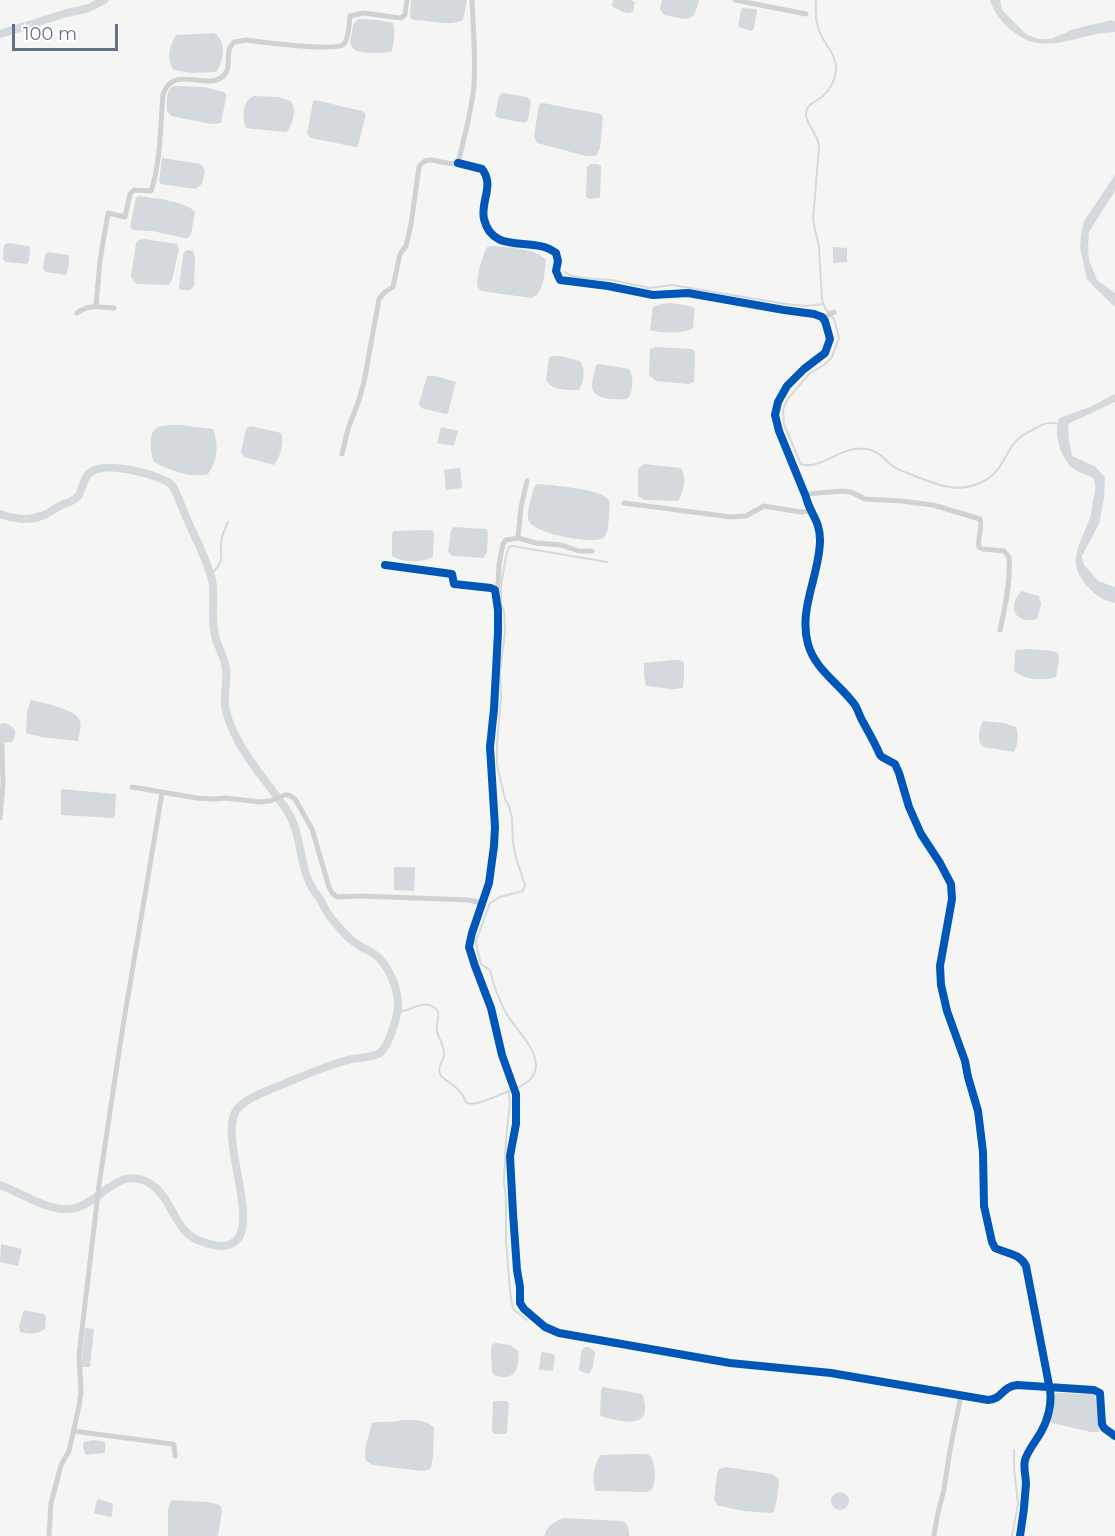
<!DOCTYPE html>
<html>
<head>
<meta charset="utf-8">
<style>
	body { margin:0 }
	#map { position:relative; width:1115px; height:1536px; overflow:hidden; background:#f5f6f3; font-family:Montserrat,sans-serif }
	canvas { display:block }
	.scale { position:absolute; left:12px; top:24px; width:106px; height:27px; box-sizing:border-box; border:3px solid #627187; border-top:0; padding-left:8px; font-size:18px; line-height:21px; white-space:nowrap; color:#627187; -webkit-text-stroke:4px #fff; paint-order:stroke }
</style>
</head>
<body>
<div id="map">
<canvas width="1115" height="1536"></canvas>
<div class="scale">100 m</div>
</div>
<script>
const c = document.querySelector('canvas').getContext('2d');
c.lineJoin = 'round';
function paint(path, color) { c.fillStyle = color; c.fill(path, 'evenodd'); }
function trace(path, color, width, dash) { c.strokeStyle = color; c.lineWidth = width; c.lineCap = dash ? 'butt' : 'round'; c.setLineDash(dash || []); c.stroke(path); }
paint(new Path2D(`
	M411,0H467L463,20C447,27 430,20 413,20L410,17Z
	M613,0H631L635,2L633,12C627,15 618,10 612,6Z
	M662,0H699C693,26 687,19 664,15L660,9Z
	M990,0H1000L1002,10L1026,34L1039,39H1051L1074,29L1112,20L1115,21V32C1076,33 1045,59 1011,30C1001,22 994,12 990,0Z
	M743,8L756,9L757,11L754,28L752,31L738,27L741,10Z
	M358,19L378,20L393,23C395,32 395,43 391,52C382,53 357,55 352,47C349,43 351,36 352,32C353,26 353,23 358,19Z
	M214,33C227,41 224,61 216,72L191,73L174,70C166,61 169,45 176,35Z
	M174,86L204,87L224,92L226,94V98L221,123L212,124L171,116L167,111C167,103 165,90 174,86Z
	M503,93L527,97L531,101L528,120L525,123L498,118L495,115L499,96Z
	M254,96L278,97L291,101C297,111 293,121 288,131L285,132L246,128C242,117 242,101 254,96Z
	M315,100L362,111L366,114L358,146L355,147L311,138L307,134L313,102Z
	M543,103L600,114L603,117L600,148L596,156H586L537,143L534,136L539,105Z
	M162,158L201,164L205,170L202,184L195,189L161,184L159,181Z
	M590,164H597L601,166L600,196L599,198L589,199L586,197L587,167Z
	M1115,175V191L1089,232L1088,246L1089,260L1097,280L1115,293V307L1093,286L1087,279L1080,248L1081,235L1084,221Z
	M140,196C154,198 188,202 195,212L191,234L188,238H184L152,231L133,230L130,227L136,197Z
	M144,239L177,244L179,249L172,280L169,285L137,284L133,281L131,276L136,243L139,240Z
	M8,243L28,246L30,248L29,261L27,264L6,262L3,259L4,245Z
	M492,246C508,248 534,247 546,260C544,273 545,293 531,298L481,291C480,290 479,289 478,287C475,280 483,254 487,247Z
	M833,247L847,248V262L834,263L833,261Z
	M188,250L193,251L195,257L194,286L190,290H181L179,288L183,255L185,251Z
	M48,252L68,255C71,260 68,270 66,275L45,272L43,268L45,255Z
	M670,303L690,306L695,308L693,328C680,335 664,333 650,330L653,307L661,304Z
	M655,347L692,349L695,352L694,382L689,384L656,381L649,375L650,349Z
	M553,356H560L580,361C586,370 584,381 579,390C567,390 554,391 546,381L549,357Z
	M600,364L629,369C634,377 634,392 627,399C616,400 592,400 592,386C592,379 595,372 596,365Z
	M427,376H436L456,382L448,413L446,414L421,408L419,404Z
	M1115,394V402L1068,424L1069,441L1072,456L1096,467L1105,478L1104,498L1099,524L1082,556L1084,565L1098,581L1115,587V603C1102,600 1097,596 1088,587C1063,560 1083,542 1091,514C1092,509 1092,505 1093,500C1095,492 1097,485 1093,478C1087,474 1080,473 1075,470C1061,461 1053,433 1059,418L1090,407Z
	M171,425H180L213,429C219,444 218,460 208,474C192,479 168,470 154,462C151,454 148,434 156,428C160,425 168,426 171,425Z
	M250,426L281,433C285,441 280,458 274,465L244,457L241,452L246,429Z
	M441,427L458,431L454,446L437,443Z
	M644,464L681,468C687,477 684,492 678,501L644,500L638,496V469Z
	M460,468L462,488L446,490L444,470Z
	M537,484C550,485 601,489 608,499C611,504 609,511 609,517C608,524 609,534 603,538C592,545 529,533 528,519C527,510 532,495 534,487Z
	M454,527L486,529L488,533L487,552L483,558L452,556L448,551L451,530Z
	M432,530L434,533L433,557C422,563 403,563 392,556V536L393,531Z
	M1021,591L1039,596L1041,605L1037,619C1015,624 1007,608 1021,591Z
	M1028,649L1053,651L1058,653L1059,660L1056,677C1043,681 1025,680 1014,671L1015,655L1016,650Z
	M673,660H680L684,662V677L683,688L672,689L646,686L644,676V663Z
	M31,700C42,703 77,709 80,721C82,727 79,735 78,741L41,737L26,733L27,712Z
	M983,721L1004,723L1016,727C1019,734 1018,745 1014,752L983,747C976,740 979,729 983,721Z
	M4,723C14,725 19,733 12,742L0,743V724Z
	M61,789L116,794L115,815L113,818L61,815Z
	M394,867H415L414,891L394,890Z
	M1,1244L22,1249L18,1266L0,1262Z
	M24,1310L44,1314L46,1317L45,1329C37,1335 29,1334 20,1332L19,1326L23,1312Z
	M85,1328L94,1329L90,1367H81Z
	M495,1343L510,1345L518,1351C520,1370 514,1382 494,1375L492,1372L491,1350L492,1345Z
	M584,1347H589L595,1352L593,1367L589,1374L582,1372L579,1370L581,1352Z
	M543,1352L553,1354L555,1357L553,1371L539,1370L541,1353Z
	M603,1387L642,1394C656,1431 622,1422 600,1416L601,1390Z
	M1057,1393L1094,1394C1097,1400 1100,1426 1099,1432H1091L1052,1423L1049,1421L1053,1396Z
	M495,1401H507L509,1404L507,1432L505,1434H494L492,1431L493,1402Z
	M403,1420C413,1420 427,1419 434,1428L433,1456L431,1468L428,1470L422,1471L373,1465L368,1462L365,1459L366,1445L372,1423C382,1421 393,1423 403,1420Z
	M93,1440L105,1442V1452L103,1453L86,1455L83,1448V1444L85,1442Z
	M639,1454C641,1454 647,1454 649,1455C656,1459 657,1484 651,1490C650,1491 648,1491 646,1492L596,1491C591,1482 594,1463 601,1455Z
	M726,1467L772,1474L779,1479L777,1498L774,1511L772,1513L743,1511L717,1505L714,1500L717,1474L719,1469Z
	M831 1501a9 9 0 1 1 18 0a9 9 0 1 1-18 0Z
	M99,1499L113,1504L112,1516L110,1517L94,1513L97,1500Z
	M171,1500L209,1502L220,1505L222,1511L218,1536H168V1510Z
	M564,1518L621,1521L626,1523L629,1531V1536H544C547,1526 554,1521 564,1518Z`), '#d3d9dd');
trace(new Path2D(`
	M816,0C815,12 816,26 822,37C828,48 837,57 836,71C835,80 830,90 823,96C816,102 805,104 806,116C808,127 818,134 819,146L813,220L819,247L822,300L825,308L834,319L839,338L832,357L824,365L809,374L787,400L783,410L784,424L799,460L801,464C820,471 843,444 867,449C881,452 884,460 894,467C900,471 908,473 915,476C938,485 957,494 982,482C1002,473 1004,454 1017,440C1022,435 1030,431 1036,428C1044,423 1049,422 1058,424
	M565,272L572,276L583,278L612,280L649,288L672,285L786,304L805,306L824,304
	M210,575C228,559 218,555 222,537C223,532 226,527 228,522
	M398,1011C412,1012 417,1002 429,1005C432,1006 435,1007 437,1010C441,1016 435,1025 437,1032C439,1040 445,1046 444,1055C443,1063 436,1068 441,1076C448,1082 457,1087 462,1094C463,1095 465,1101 466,1102C472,1108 494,1097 501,1094C511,1090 526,1086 532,1077C547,1056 515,1030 506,1013C499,1000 493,984 490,970L481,964L477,948L476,941L490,903L500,897L523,891L525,885L516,858L513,843L512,818L509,806L505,799L497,765V743L501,698L500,672L505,632L504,611L501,604V586L506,556L509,547L512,546L607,562
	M508,1091L510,1101L506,1140L504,1182L506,1198V1241L510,1291L512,1304L514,1310L527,1320
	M1012,1536L1018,1504L1014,1468V1450`), '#d3d9dd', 2);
trace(new Path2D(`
	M0,34L67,13L89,8L104,0
	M0,514C12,519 29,521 41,516C49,514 54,508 62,505C68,502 73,502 78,496C83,489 83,477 91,472C106,461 159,474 172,485C178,495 182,508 187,519C195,538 207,559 212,580C216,598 210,617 215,635C217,646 225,657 226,669C228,683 222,697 226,711C233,740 254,766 272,790C279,800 287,808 292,820C302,842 300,869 313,889C315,893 318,896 320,899C323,904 325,910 329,915C334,922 347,937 354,942C361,948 372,951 379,958C391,970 399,992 398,1008C397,1019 388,1047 380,1053C370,1059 355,1057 344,1061C327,1066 310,1073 293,1080C276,1088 253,1094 239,1107C212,1132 272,1240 224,1246C218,1247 211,1244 206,1243C171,1234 176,1199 149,1183C113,1163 98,1213 62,1209C41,1207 19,1192 0,1185`), '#d3d9dd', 8);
trace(new Path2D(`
	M735,0L806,14
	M458,163L482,169C495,185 480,202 484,219C493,256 533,235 556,253L558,261L556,271L560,280L608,286L653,295L688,293L784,310L814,314L822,317L825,321L830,339L825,353L804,369L787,386L778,402L775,415L779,431L806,497C810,514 820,520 820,540C820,574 798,609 808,644C815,670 840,684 855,705C858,710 860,717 863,722C869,733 875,743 880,755L882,757L895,764L899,773L909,807L921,834L940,863L951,884L952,899L940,966L941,985L947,1011L965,1061L968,1077L978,1111L983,1152L984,1206L992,1242L995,1248C1007,1254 1020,1253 1026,1266L1050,1390C1052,1404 1048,1420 1041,1432C1036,1441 1028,1450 1025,1460C1023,1468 1026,1476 1026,1484C1025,1502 1023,1519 1020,1536
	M96,306L100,260L108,213L125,217L130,194L134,190L151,191C161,161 160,127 163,95C172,64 207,90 222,77C231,70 227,60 229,50C230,47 232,44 234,42L246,40C260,42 336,52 344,44C349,38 349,24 350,16L363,13L401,18L405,15L407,0
	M77,313C88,304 100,307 114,308
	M823,318L834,312
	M342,454L348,429L359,400L364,382L379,299L385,292L393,287L400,254L406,246L411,224L419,167C426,155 436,162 447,163C449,164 456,163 458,163L459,159C465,134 472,110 474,85C476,56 473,28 472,0
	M805,494L843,491L851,492L865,499L902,501L933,505L980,519C983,528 977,537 979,547L982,549L1004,551L1009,557C1011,580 1005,608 1000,630
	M624,503L731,517L746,516L764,506L801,512L811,511
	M518,538L521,507L527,481
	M385,565L452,574L454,584L491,588L495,590L498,610V632L494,709L490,747L495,827L494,846L489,883L472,933L469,947L475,966L491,1008L502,1055L516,1094V1124L510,1156L513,1213L517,1270L520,1287V1303L524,1309L545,1327L559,1333L730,1363L831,1373L988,1400C1003,1399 1001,1387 1017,1385L1094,1390L1100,1393L1102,1424L1104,1428L1115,1436
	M495,590L498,586L499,564L503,544L506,540L518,538L536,543L561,545L579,551H592
	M0,745H2L3,784L0,818
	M132,787L197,798L215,799L225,798L260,802L270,801L285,795H289L295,799L312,829L329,887L332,893L337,897L361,896L468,900L483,903
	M73,1431L172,1444L174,1445L175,1456
	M49,1536L51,1503L54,1492L61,1465L69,1451L79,1406L81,1391L79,1355L99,1185L122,1032L162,793
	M934,1536L937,1517L944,1489L950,1450L961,1395`), '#d0d1d2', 5);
trace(new Path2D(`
	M458,163L482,169C495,185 480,202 484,219C493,256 533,235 556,253L558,261L556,271L560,280L608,286L653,295L688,293L784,310L814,314L822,317L825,321L830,339L825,353L804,369L787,386L778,402L775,415L779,431L806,497C810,514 820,520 820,540C820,574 798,609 808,644C815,670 840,684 855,705C858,710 860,717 863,722C869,733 875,743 880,755L882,757L895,764L899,773L909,807L921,834L940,863L951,884L952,899L940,966L941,985L947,1011L965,1061L968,1077L978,1111L983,1152L984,1206L992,1242L995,1248C1007,1254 1020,1253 1026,1266L1050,1390C1052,1404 1048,1420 1041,1432C1036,1441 1028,1450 1025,1460C1023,1468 1026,1476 1026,1484C1025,1502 1023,1519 1020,1536
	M385,565L452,574L454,584L491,588L495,590L498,610V632L494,709L490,747L495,827L494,846L489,883L472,933L469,947L475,966L491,1008L502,1055L516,1094V1124L510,1156L513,1213L517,1270L520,1287V1303L524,1309L545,1327L559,1333L730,1363L831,1373L988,1400C1003,1399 1001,1387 1017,1385L1094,1390L1100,1393L1102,1424L1104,1428L1115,1436`), '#0057b8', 8);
</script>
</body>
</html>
